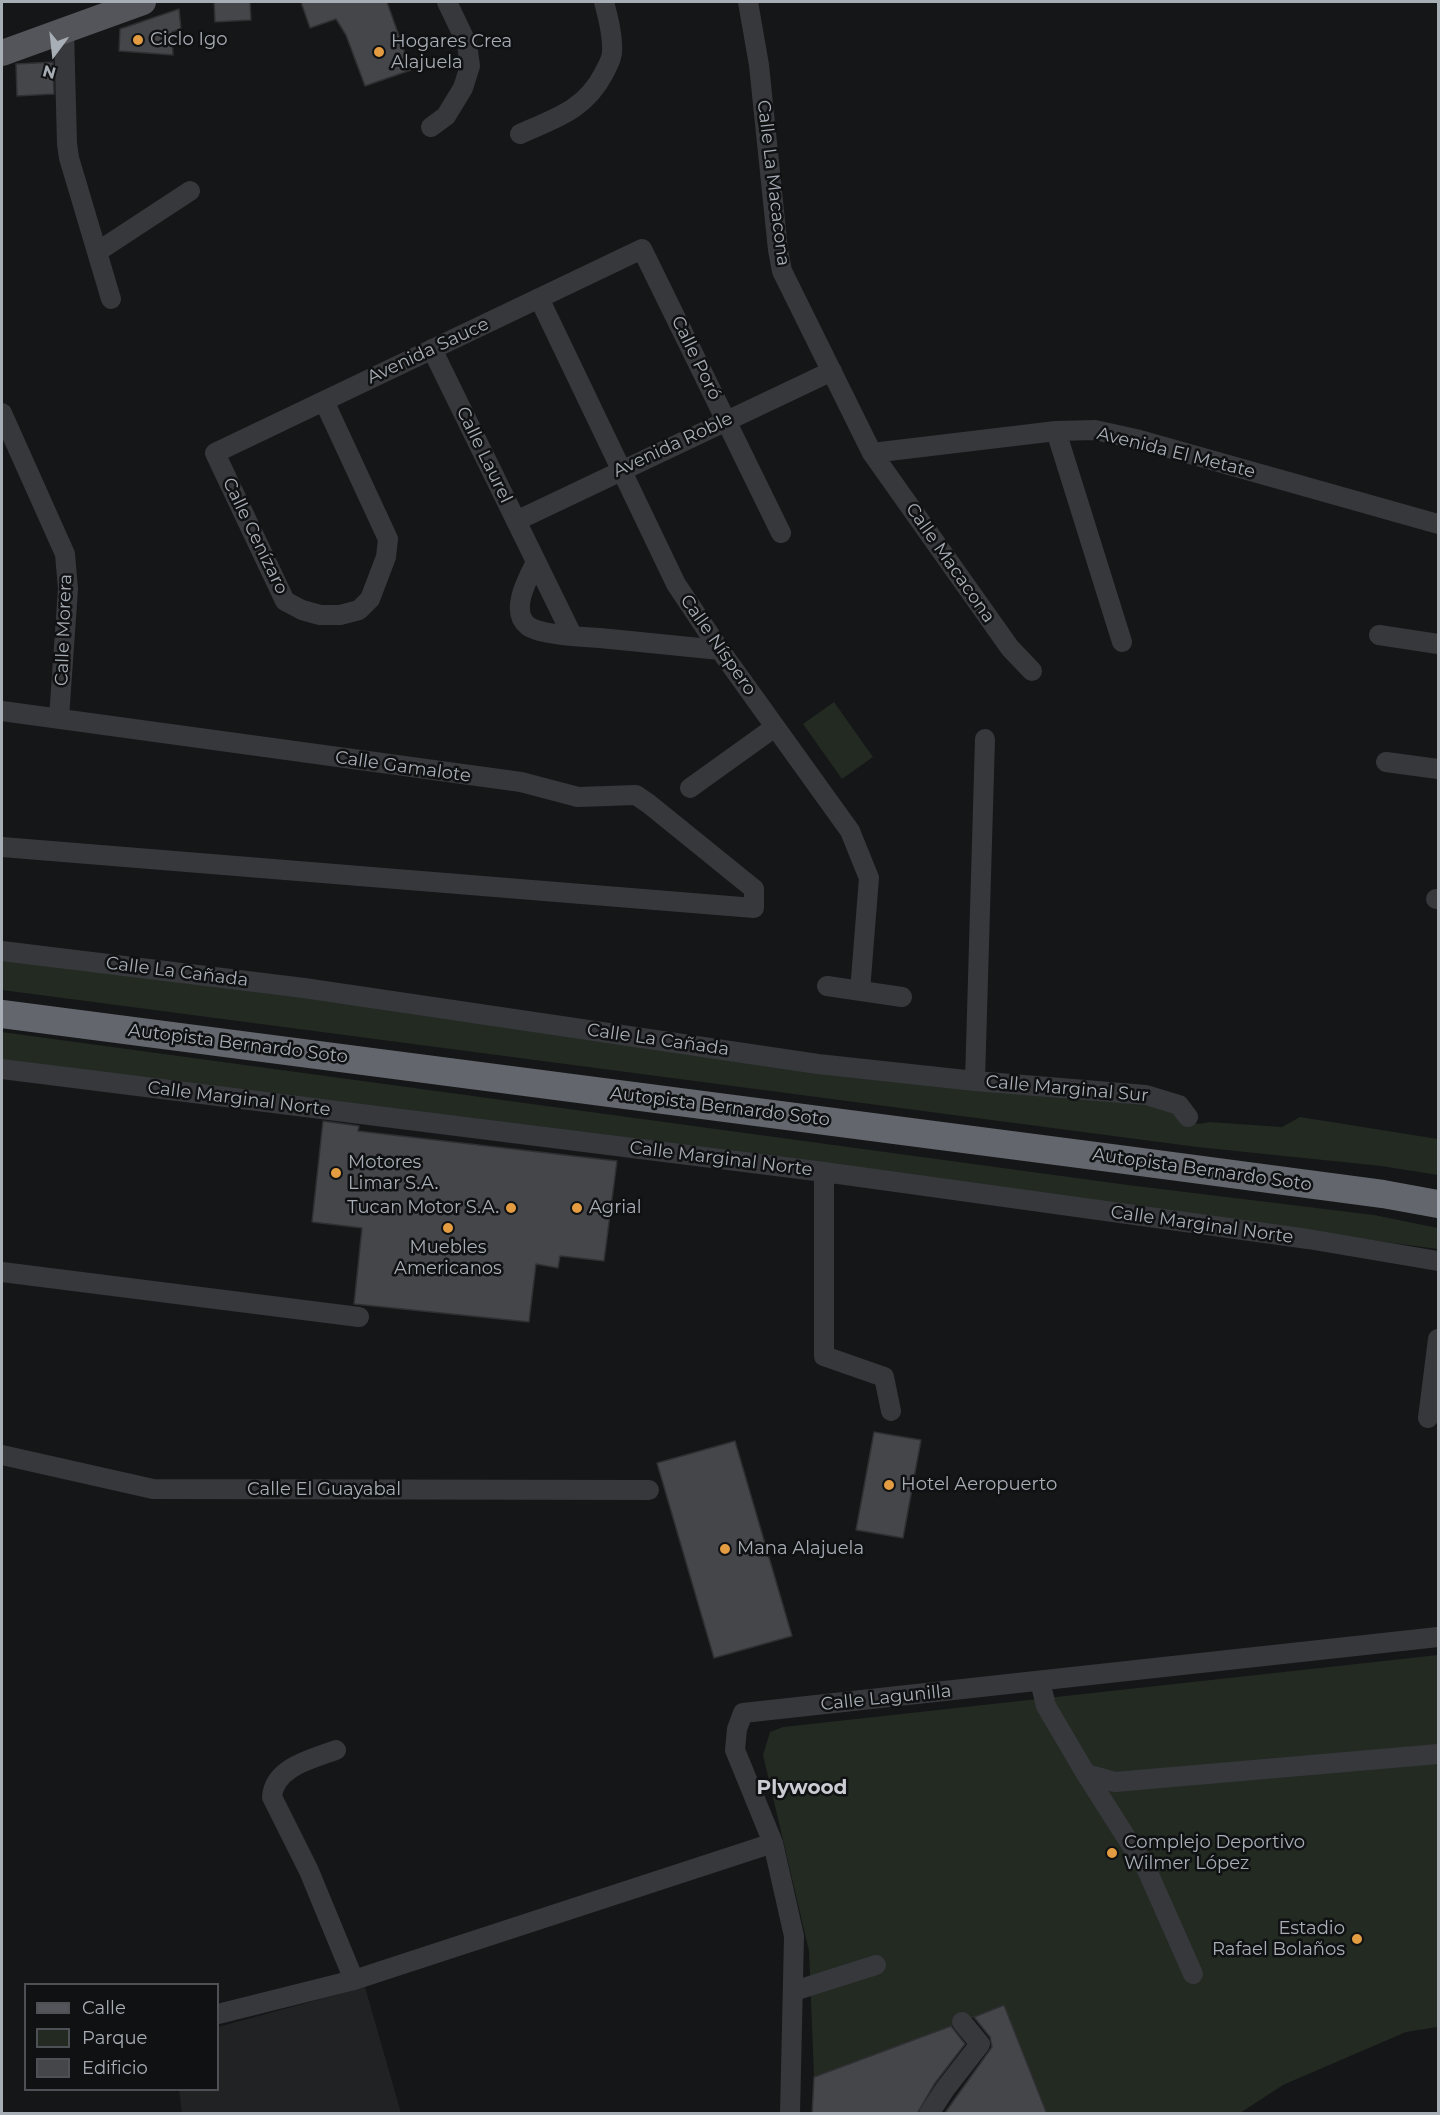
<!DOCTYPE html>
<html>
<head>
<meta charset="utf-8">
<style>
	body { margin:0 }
	#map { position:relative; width:1440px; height:2115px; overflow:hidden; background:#151617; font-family:Montserrat,sans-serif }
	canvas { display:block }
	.frame { position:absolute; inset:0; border:3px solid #a8aeb6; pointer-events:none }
	.legend { position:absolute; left:24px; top:1983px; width:195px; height:108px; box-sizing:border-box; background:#101112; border:2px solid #4d5054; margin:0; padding:8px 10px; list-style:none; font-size:18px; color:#a8aeb6 }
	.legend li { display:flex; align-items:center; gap:12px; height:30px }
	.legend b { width:30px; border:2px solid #4d5054 }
	.north { position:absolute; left:24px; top:24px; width:60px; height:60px; -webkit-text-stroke:4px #101112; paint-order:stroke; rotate:195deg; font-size:16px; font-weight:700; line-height:24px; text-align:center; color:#a8aeb6 }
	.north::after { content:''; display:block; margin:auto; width:21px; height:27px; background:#a8aeb6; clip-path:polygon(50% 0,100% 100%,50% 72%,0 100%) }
</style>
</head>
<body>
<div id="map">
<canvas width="1440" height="2115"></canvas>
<div class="frame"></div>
<ul class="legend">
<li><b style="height:8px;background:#53555a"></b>Calle</li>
<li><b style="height:16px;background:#222a22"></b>Parque</li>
<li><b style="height:16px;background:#44464a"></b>Edificio</li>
</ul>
<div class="north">N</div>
</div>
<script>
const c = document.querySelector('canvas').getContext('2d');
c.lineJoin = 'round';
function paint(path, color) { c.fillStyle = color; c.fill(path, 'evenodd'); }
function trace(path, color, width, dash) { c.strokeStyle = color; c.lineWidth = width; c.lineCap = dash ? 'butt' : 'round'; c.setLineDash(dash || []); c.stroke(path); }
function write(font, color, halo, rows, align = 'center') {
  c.font = font + ' Montserrat,sans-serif'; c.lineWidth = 5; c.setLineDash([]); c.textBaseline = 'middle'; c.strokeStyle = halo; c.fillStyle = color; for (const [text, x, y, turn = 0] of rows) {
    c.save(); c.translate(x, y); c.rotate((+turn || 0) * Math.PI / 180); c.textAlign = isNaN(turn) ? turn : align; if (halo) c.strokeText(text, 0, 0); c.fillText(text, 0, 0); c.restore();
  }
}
paint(new Path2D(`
	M365,1987L401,2113H182L179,2090H218V2027Z`), '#212224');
paint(new Path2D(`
	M834,702L873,757L842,779L803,724Z
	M2,959L1167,1105C1180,1117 1190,1128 1209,1122L1282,1127L1300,1117L1438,1139V1175L1381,1166L1197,1147L2,990Z
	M2,1032L1128,1185L1374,1215L1438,1228V1249L2,1059Z
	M1438,1655V2027L1406,2032L1283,2085L1240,2113H1047L1004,2005L915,2041L814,2077L809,1951L763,1755L770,1732L783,1727Z`), '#222a22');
const building = new Path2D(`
	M214,2H250L251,20L215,22Z
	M301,2H387L411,70L365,86L346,35L336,19L310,28Z
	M179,9L181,29L172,32L173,55L119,51L120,29Z
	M53,62L54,94L17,96L16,64Z
	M323,1121L359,1126L358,1131L617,1161L604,1261L560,1256L558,1268L536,1264L529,1322L354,1304L362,1228L312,1222Z
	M874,1432L921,1440L903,1538L856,1530Z
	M735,1441L792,1636L714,1658L657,1463Z
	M1004,2005L1047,2114H944L992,2047L990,2037L974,2017Z
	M951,2026L965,2044L935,2083L917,2114H812L814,2077Z`);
paint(building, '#44464a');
trace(building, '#303033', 1.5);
trace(new Path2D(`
	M748,2L759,65L778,250L782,271L872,453L1010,648L1032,671
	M64,30L67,144L69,158L111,299
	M431,127L446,116L463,88L470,66L467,44L447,2
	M520,134C556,118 585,110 604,73C607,67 612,59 612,52C613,35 608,17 604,2
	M97,252L190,191
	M539,298L676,584L720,650L850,831L869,878L860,991
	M432,349L572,635
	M324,401L388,539L386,557L370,599L359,610L340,615H320L302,610L285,601L215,453L642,249L781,533
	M2,413L65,554L68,589L59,718
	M1056,431L1122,642
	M872,453L1056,431L1095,430L1140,440L1438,524
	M516,521L832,371
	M536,562C528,578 509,611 528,626C540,635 584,637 600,638C640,642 680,646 720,650
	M1379,635L1438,644
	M2,711L521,782L578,797L636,795L649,804L754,889V908L2,847
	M1386,762L1438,769
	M690,788L775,727
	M1436,899H1438
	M2,951L304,988L818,1064L975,1081L1146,1095L1179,1105L1188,1117
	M827,986L902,997
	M2,1069L824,1172L1308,1239L1438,1261
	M975,1081L985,739
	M824,1172V1356L884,1377L891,1411
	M2,1272L359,1317
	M1428,1418L1438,1339
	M2,1455L153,1489L649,1490
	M1040,1681L1046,1706L1086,1774L1115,1782L1438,1754
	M336,1750C312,1759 274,1767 272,1797L309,1871L354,1980
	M1086,1774L1147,1870L1193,1974
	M794,1991L876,1965
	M218,2014L354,1980L773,1843
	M790,2114L794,1936L773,1843L735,1750L737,1729L743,1713L1438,1637
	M929,2114L945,2089L980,2044L962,2022`), '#37383c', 20);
trace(new Path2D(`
	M2,53L143,2`), '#53555a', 26);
trace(new Path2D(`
	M2,1014L1126,1160L1383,1194L1438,1204`), '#63666c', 28);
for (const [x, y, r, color] of [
	[138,40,6,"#e39c41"],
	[379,52,6,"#e39c41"],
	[336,1173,6,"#e39c41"],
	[511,1208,6,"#e39c41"],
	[577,1208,6,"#e39c41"],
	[448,1228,6,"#e39c41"],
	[889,1485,6,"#e39c41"],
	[725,1549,6,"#e39c41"],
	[1112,1853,6,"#e39c41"],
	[1357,1939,6,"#e39c41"]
]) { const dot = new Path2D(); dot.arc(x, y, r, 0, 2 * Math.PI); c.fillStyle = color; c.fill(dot); trace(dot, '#101112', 2); }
write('18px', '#a8aeb6', '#101112', [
	["Ciclo Igo",150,40],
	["Hogares Crea",391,42],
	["Alajuela",391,63],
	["Motores",348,1163],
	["Limar S.A.",348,1184],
	["Tucan Motor S.A.",499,1208,"right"],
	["Agrial",589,1208],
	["Muebles",448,1248,"center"],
	["Americanos",448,1269,"center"],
	["Hotel Aeropuerto",901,1485],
	["Mana Alajuela",737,1549],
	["Complejo Deportivo",1124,1843],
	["Wilmer López",1124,1864],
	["Estadio",1345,1929,"right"],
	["Rafael Bolaños",1345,1950,"right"]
], 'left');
write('18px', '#a8aeb6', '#101112', [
	["Calle La Macacona",773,183,83],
	["Avenida Sauce",428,351,-25],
	["Calle Poró",696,358,64],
	["Avenida Roble",673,445,-25],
	["Avenida El Metate",1176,453,14],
	["Calle Laurel",484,455,64],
	["Calle Cenízaro",255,536,64],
	["Calle Macacona",950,563,55],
	["Calle Morera",64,630,-88],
	["Calle Níspero",718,645,55],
	["Calle Gamalote",403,767,8],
	["Calle La Cañada",177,972,7],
	["Calle La Cañada",658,1040,8],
	["Autopista Bernardo Soto",238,1044,7],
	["Calle Marginal Sur",1067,1089,5],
	["Calle Marginal Norte",239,1099,7],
	["Autopista Bernardo Soto",720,1107,7],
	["Calle Marginal Norte",721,1159,7],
	["Autopista Bernardo Soto",1202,1170,8],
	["Calle Marginal Norte",1202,1225,8],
	["Calle El Guayabal",324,1490],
	["Calle Lagunilla",886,1698,-6]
]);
write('bold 20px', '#c9ccd2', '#101112', [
	["Plywood",802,1788]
]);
</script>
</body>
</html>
